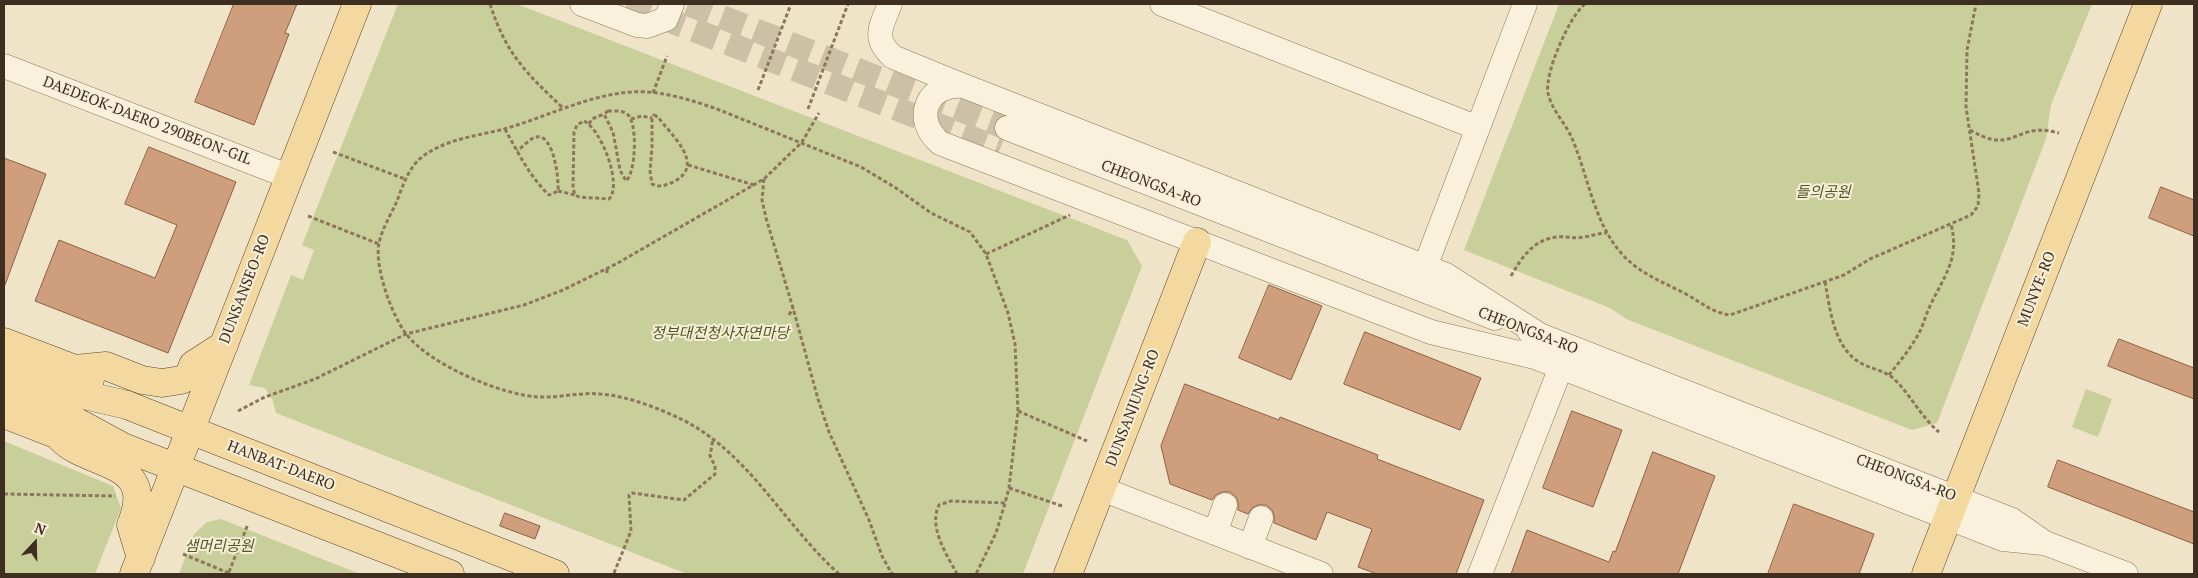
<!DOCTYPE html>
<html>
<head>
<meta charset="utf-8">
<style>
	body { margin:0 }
	#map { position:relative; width:2198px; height:578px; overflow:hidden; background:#f0e4c8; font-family:"PT Serif",serif }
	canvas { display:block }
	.frame { position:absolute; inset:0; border:5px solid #3d2e20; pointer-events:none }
	.north { position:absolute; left:10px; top:518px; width:50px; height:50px; -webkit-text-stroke:4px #f7eed8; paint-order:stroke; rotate:21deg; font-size:14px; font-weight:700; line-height:20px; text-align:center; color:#3d2e20 }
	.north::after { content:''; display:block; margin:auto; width:18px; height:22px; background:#3d2e20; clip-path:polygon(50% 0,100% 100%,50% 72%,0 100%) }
</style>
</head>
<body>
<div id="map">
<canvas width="2198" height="578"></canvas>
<div class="frame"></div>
<div class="north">N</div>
</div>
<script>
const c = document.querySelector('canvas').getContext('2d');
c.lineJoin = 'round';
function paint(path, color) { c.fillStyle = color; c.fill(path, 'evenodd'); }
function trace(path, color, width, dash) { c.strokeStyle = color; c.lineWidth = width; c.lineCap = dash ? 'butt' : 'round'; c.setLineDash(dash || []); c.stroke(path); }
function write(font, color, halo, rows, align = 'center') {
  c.font = font + ' "PT Serif","Noto Sans KR",serif'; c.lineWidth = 4; c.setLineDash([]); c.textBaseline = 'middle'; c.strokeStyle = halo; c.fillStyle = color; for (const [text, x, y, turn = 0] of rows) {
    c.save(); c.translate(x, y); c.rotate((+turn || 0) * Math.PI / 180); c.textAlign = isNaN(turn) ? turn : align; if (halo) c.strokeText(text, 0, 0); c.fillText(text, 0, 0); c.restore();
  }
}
paint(new Path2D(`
	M398,4H517L1127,240L1142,266L1023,574H687L276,413L273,401L265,388L249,385L291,275L303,280L314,250L302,245Z
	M1559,4H2092L2051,105L2046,139L1937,423L1912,430L1626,319L1610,308L1464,250Z
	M2086,389L2112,399L2098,437L2072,427Z
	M4,441L113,486L121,508L95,574H4Z
	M221,519L360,574H179L194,534L207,522Z`), '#c9cf9b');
const building = new Path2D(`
	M234,4H297L285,33L289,34L254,125L195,102Z
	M149,147L236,182L168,353L35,301L59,240L155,278L177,225L125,204Z
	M4,158L46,174L5,285H4Z
	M2161,187L2194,200V236L2149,218Z
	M1269,285L1322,306L1291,380L1239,358Z
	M1365,332L1481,378L1460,430L1344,384Z
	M2119,339L2194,368V399L2108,366Z
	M1185,384L1279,420L1280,417L1378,455L1377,459L1484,500L1456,574H1377L1358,567L1372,529L1327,512L1316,540L1274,523V515L1272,510L1266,505H1258L1252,508L1248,514L1238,510V502L1236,497L1230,492H1222L1216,495L1212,500L1170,484L1161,446Z
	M1572,411L1622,430L1593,507L1543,488Z
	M1653,452L1715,476L1678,574H1511L1527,530L1609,562L1613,551L1615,552Z
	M2058,460L2194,512V544L2048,487Z
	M1794,504L1874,534L1859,574H1768Z
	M505,513L540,526L535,539L500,526Z`);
paint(building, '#cf9f7d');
trace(building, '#8d5f41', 1);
trace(new Path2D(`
	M627,4L1000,149
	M688,4L1007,128`), '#ccc0a6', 24, [24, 12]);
const minor = new Path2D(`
	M582,4L637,25L647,26L666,19L672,4
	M890,4C881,27 872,38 893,57L964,86
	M1162,4L1478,128
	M4,66L290,177
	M1007,128L1495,318
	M1425,267L1525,4
	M1529,331L2012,520L2045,543L2126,574
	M1522,352L2003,539L2043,543
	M1535,357L1431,332L940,143C912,119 927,82 964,86L1446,275L1543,337
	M1102,489L1321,574
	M1215,533L1225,505
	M1250,547L1261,518
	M1480,574L1561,367`);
const major = new Path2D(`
	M4,342L75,369L90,380
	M4,367L67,391L127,405L555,574
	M75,369L106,366L142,380L162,383L181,380L189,376L193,365L224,345
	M4,393L64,415L123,447L450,574
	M4,414L58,435L77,438
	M58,435C82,468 160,456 131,525L141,558
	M134,574L357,4
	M1068,574L1197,242
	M1926,574L2148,4`);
trace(minor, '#8d765c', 25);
trace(major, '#5b4430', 29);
trace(new Path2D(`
	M490,4C506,54 526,73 563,108
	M1585,4C1570,15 1544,74 1548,93C1551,108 1564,122 1571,136C1588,174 1593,222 1622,254C1640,274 1663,282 1686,294C1702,303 1711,312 1730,315L1844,275L1870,259L1971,215L1978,206L1979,193L1966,107L1967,50L1976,4
	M758,90L791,4
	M653,93L667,56
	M808,109L848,4
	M608,111C614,111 622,110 627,114C638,121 636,173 626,181L620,170L613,132L604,114Z
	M654,115L658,117C670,134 706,164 675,181C667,185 660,188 652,184L650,171L652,148V118Z
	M631,119L642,116L652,118
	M584,121C601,129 623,185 609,199L579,197L575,195L573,188L574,132L577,125Z
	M589,124L592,119L604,114
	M505,129C517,151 530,177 549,195L558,191C559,180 554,133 536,137C530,138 523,147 517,151
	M1970,130C1984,138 1997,144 2014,137C2020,135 2026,132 2032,131C2042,129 2050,131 2059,133
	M333,152L405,179
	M688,165L754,185
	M764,179L762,200L766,218L793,308L818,399L829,432L869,520L882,556L892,574
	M558,191L575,195
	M308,216L379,244
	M986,254L1070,215
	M607,269V274
	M1511,276C1522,257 1533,240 1557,237C1566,236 1575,239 1584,237C1592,236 1599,233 1607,233
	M1825,282C1830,308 1833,343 1856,360C1868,369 1883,369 1894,379C1911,395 1921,417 1939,432
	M789,315L793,308
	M1889,375C1900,361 1912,347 1920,331C1924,323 1926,314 1930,306C1944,276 1960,259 1951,224
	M238,411L265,397L315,379L406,334L524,305L563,290L616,264L764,179L802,142L819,113
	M1018,411L1087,441
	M1009,488L1062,506
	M4,494L115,496
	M183,554L231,574
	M229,572L248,524
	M614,573L631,531L629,495L632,493L684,500L715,474V466L710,456L713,439
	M839,574C784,525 751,455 683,420C658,408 628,396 600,394C580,392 560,398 539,397C501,395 431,365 407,335C392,317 374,266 379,243C382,229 391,214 397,201C403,185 409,167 422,157C445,139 477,136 504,129C547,117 587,95 632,92C660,90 691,100 717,109L861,167L896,188L931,213L970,232L986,254L1008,313L1015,344L1018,411L1009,488L1005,503L996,533L976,574
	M957,574C947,555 928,527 939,505L951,501L1005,503`), '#8d765c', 3, [4, 2.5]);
trace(minor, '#faf1dc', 24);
trace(major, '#f3d9a0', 28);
write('15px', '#3d2e20', '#f7eed8', [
	["DAEDEOK-DAERO 290BEON-GIL",147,121,21],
	["CHEONGSA-RO",1151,184,21],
	["DUNSANSEO-RO",245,289,-69],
	["MUNYE-RO",2037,289,-69],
	["CHEONGSA-RO",1528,331,21],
	["DUNSANJUNG-RO",1133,408,-69],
	["HANBAT-DAERO",281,466,21],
	["CHEONGSA-RO",1906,478,21]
]);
write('italic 15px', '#4d5a26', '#f7eed8', [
	["들의공원",1823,193],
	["정부대전청사자연마당",720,334],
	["샘머리공원",219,547]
]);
</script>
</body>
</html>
